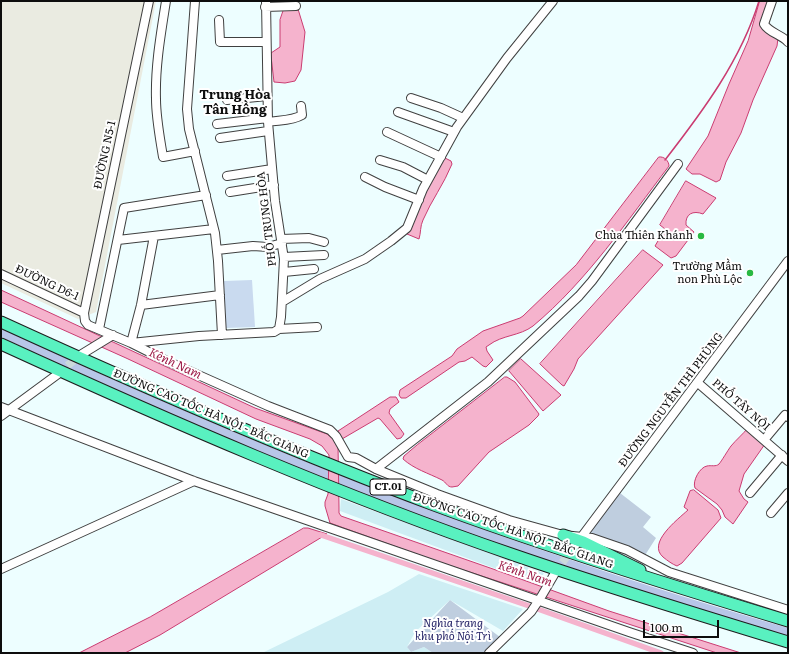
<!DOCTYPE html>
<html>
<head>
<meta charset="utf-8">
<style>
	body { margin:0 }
	#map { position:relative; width:789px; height:654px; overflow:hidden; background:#edfeff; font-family:Literata,serif }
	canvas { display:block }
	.frame { position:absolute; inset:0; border:2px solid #0d0d0d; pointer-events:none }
	.scale { position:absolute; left:643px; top:620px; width:76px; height:18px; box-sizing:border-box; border:2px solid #0d0d0d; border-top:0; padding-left:5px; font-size:12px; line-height:14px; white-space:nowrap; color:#0d0d0d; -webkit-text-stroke:3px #fff; paint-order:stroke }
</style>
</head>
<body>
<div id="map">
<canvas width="789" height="654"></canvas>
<div class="frame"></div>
<div class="scale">100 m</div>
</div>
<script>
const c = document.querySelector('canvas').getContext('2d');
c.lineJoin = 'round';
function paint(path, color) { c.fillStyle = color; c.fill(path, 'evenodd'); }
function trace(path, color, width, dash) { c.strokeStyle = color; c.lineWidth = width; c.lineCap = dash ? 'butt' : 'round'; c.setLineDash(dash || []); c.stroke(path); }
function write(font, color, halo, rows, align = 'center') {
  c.font = font + ' Literata,serif'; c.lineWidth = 4; c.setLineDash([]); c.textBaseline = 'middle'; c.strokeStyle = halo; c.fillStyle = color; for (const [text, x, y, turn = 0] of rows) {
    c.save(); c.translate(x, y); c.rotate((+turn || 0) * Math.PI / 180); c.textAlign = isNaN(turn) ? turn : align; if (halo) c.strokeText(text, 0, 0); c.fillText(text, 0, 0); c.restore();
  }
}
paint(new Path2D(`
	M1,1H156L96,312L78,319L1,283Z`), '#eaebe1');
paint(new Path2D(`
	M341,499L544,573L537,584L340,511Z
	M419,574L523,609L503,631L450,600L415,632L407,647L411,652L424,647L433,653H262L388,592Z`), '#ceeef4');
paint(new Path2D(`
	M1,328C75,363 150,396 225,428C409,506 597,573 788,628V637C676,603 564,568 454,528C300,472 150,406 1,337Z`), '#b8c6e8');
paint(new Path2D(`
	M620,493L651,517L643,527L656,538L642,560L583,542Z
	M450,600L500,637L483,653H433L424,647L411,652L407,647Z`), '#bfcedf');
paint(new Path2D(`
	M252,280L255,327L226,328L224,281Z`), '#c9daef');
const water = new Path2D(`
	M760,1H768L762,19L778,38L777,46L753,100L741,133L726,162L720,180L716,182L700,174H692L686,169L708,136L729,84L748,41Z
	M284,9H298L305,32L301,70L295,81L285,83L274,82L271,56V53L280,47V20Z
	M659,157C664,156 669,161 669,166C627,221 587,281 533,326C520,336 502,335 489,345L486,347L487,351L493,360L486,367L483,366L472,357L465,361L459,362L406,398H401L399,395L400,390L452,356L457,349L483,331L520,318L523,316L576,265Z
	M445,158L451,161L452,164C444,184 431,201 423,220C420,226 421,233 419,239L407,234L408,232L441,159Z
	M686,181L716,198L703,214C693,210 685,214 686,225L694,232L676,256L671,258L655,246L665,229L660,225Z
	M643,250L663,265L578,359L574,369L564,386L562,385L540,364Z
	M1,290L255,408L327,434L332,438L339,434L338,431L390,397H396L399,402L390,409L389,413L404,434L401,438L397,439L380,419L378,418L342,439L338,445L339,507V513L341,516L493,569L609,611L741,653H717L436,561L330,523L325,506V502L328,494L329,455L322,446L310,439L256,419L126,358L1,302Z
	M521,359L561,395L543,411L509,371Z
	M505,377H507L515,382L539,414L538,416L529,425L489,452L458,486C456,486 454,487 452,487C447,487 446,482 442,480C428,473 414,469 403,459L404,456L417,445Z
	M748,428L765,444L744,474L739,491L744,499L748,502L733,524L725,517L722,510L717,504L695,488C692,481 700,467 707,466C711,465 716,467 719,464C721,462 728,450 731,446C736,440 743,434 748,428Z
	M694,490L718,510L721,518L682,563L677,566C672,564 668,561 663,557C647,543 677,520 688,510L684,507L690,491Z
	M304,528H308L327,534L160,635L125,653H79L150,617Z`);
paint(water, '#f5b3cd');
trace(water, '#ca3c71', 1);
trace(new Path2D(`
	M665,160C703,111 741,60 759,1`), '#ca3c71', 1.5);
trace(new Path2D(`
	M317,535H321L535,608L661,653`), '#f5b3cd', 5.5);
trace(new Path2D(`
	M58,373L82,354
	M555,572L571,551`), '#cbdadb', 8, [8, 4]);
const minor = new Path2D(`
	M149,1L84,313L85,321L88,325L131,343L199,336L274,332L279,329L281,317L284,259L275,201L268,122L266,1
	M166,1C161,33 155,66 156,99C156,118 160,138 163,157L195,151
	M195,1L187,109L189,129L215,233L218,261L222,335
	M772,1L764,24C769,33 781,34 788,42
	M265,7L296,6
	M219,20L220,42H266
	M411,98L441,108L463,118
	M227,100L267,96
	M398,112L454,132
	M268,122C280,120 292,121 302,115L301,106
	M217,124L268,118
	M387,132L441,157
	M220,138L268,131
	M380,160L403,167L428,180
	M227,176L272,169
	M365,177L385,187L419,200
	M230,192L274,185
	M281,239L309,238L324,242
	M118,240L214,229
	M217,250L253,246L268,247L282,243
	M284,257L324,255
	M284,272L314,269
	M1,274L84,313
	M282,302L320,279L365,259L391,241L407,228L423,189L457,127L507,58L553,1
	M141,305L220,295
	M99,329L124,208L206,195
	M279,329L317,327
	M131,343L167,361L268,406L330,430L336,436L348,457L356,458L376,469L437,494L509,520L563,535L592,538L627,550L669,572L788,610
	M131,343L141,305L154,236
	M82,354L113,335
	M698,383L788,461
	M1,407L194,481L629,632L693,653
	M1,416L58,374
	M764,440L785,415L788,417
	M376,469L488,382L579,296L592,281L678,164
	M750,493L782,455
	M771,513L788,493
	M571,551L788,261
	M1,569L194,481
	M489,653L531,612L541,597L555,573`);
const highway = new Path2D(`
	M1,322C143,387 287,450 434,505C550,548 669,585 788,621
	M1,344C169,421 339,495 514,555C604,586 696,614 788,642
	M563,535L583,542L640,570`);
trace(minor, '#404040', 10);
trace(highway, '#1e1e1e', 13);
trace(minor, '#fff', 8);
trace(highway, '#59f1c0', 11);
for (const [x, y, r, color] of [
	[701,236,4,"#28b942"],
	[750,273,4,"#28b942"]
]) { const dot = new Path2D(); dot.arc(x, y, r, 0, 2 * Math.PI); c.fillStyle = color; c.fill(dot); trace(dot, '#fff', 1.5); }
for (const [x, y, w] of [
	[388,487,36]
]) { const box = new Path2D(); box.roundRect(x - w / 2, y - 8, w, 16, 3); c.fillStyle = '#fff'; c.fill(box); trace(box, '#0d0d0d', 1); }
write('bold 10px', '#0d0d0d', null, [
	["CT.01",388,487]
]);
write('11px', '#0d0d0d', '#fff', [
	["ĐƯỜNG N5-1",105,155,-78],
	["PHỐ TRUNG HÒA",267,219,-97],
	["ĐƯỜNG D6-1",47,283,25],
	["ĐƯỜNG NGUYỄN THÌ PHÙNG",671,400,-53],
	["PHỐ TÂY NỘI",741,405,41],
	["ĐƯỜNG CAO TỐC HÀ NỘI - BẮC GIANG",211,414,23],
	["ĐƯỜNG CAO TỐC HÀ NỘI - BẮC GIANG",513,531,19]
]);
write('11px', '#0d0d0d', '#fff', [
	["Chùa Thiên Khánh",693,236],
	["Trường Mầm",742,267],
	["non Phù Lộc",742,280]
], 'right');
write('italic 11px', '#201f63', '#fff', [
	["Nghĩa trang",453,624],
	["khu phố Nội Trì",453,637]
]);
write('italic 12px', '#9b1945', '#fff', [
	["Kênh Nam",175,364,25],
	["Kênh Nam",525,574,19]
]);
write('bold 13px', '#0d0d0d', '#fff', [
	["Trung Hòa",235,95],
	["Tân Hồng",235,110]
]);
</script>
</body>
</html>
